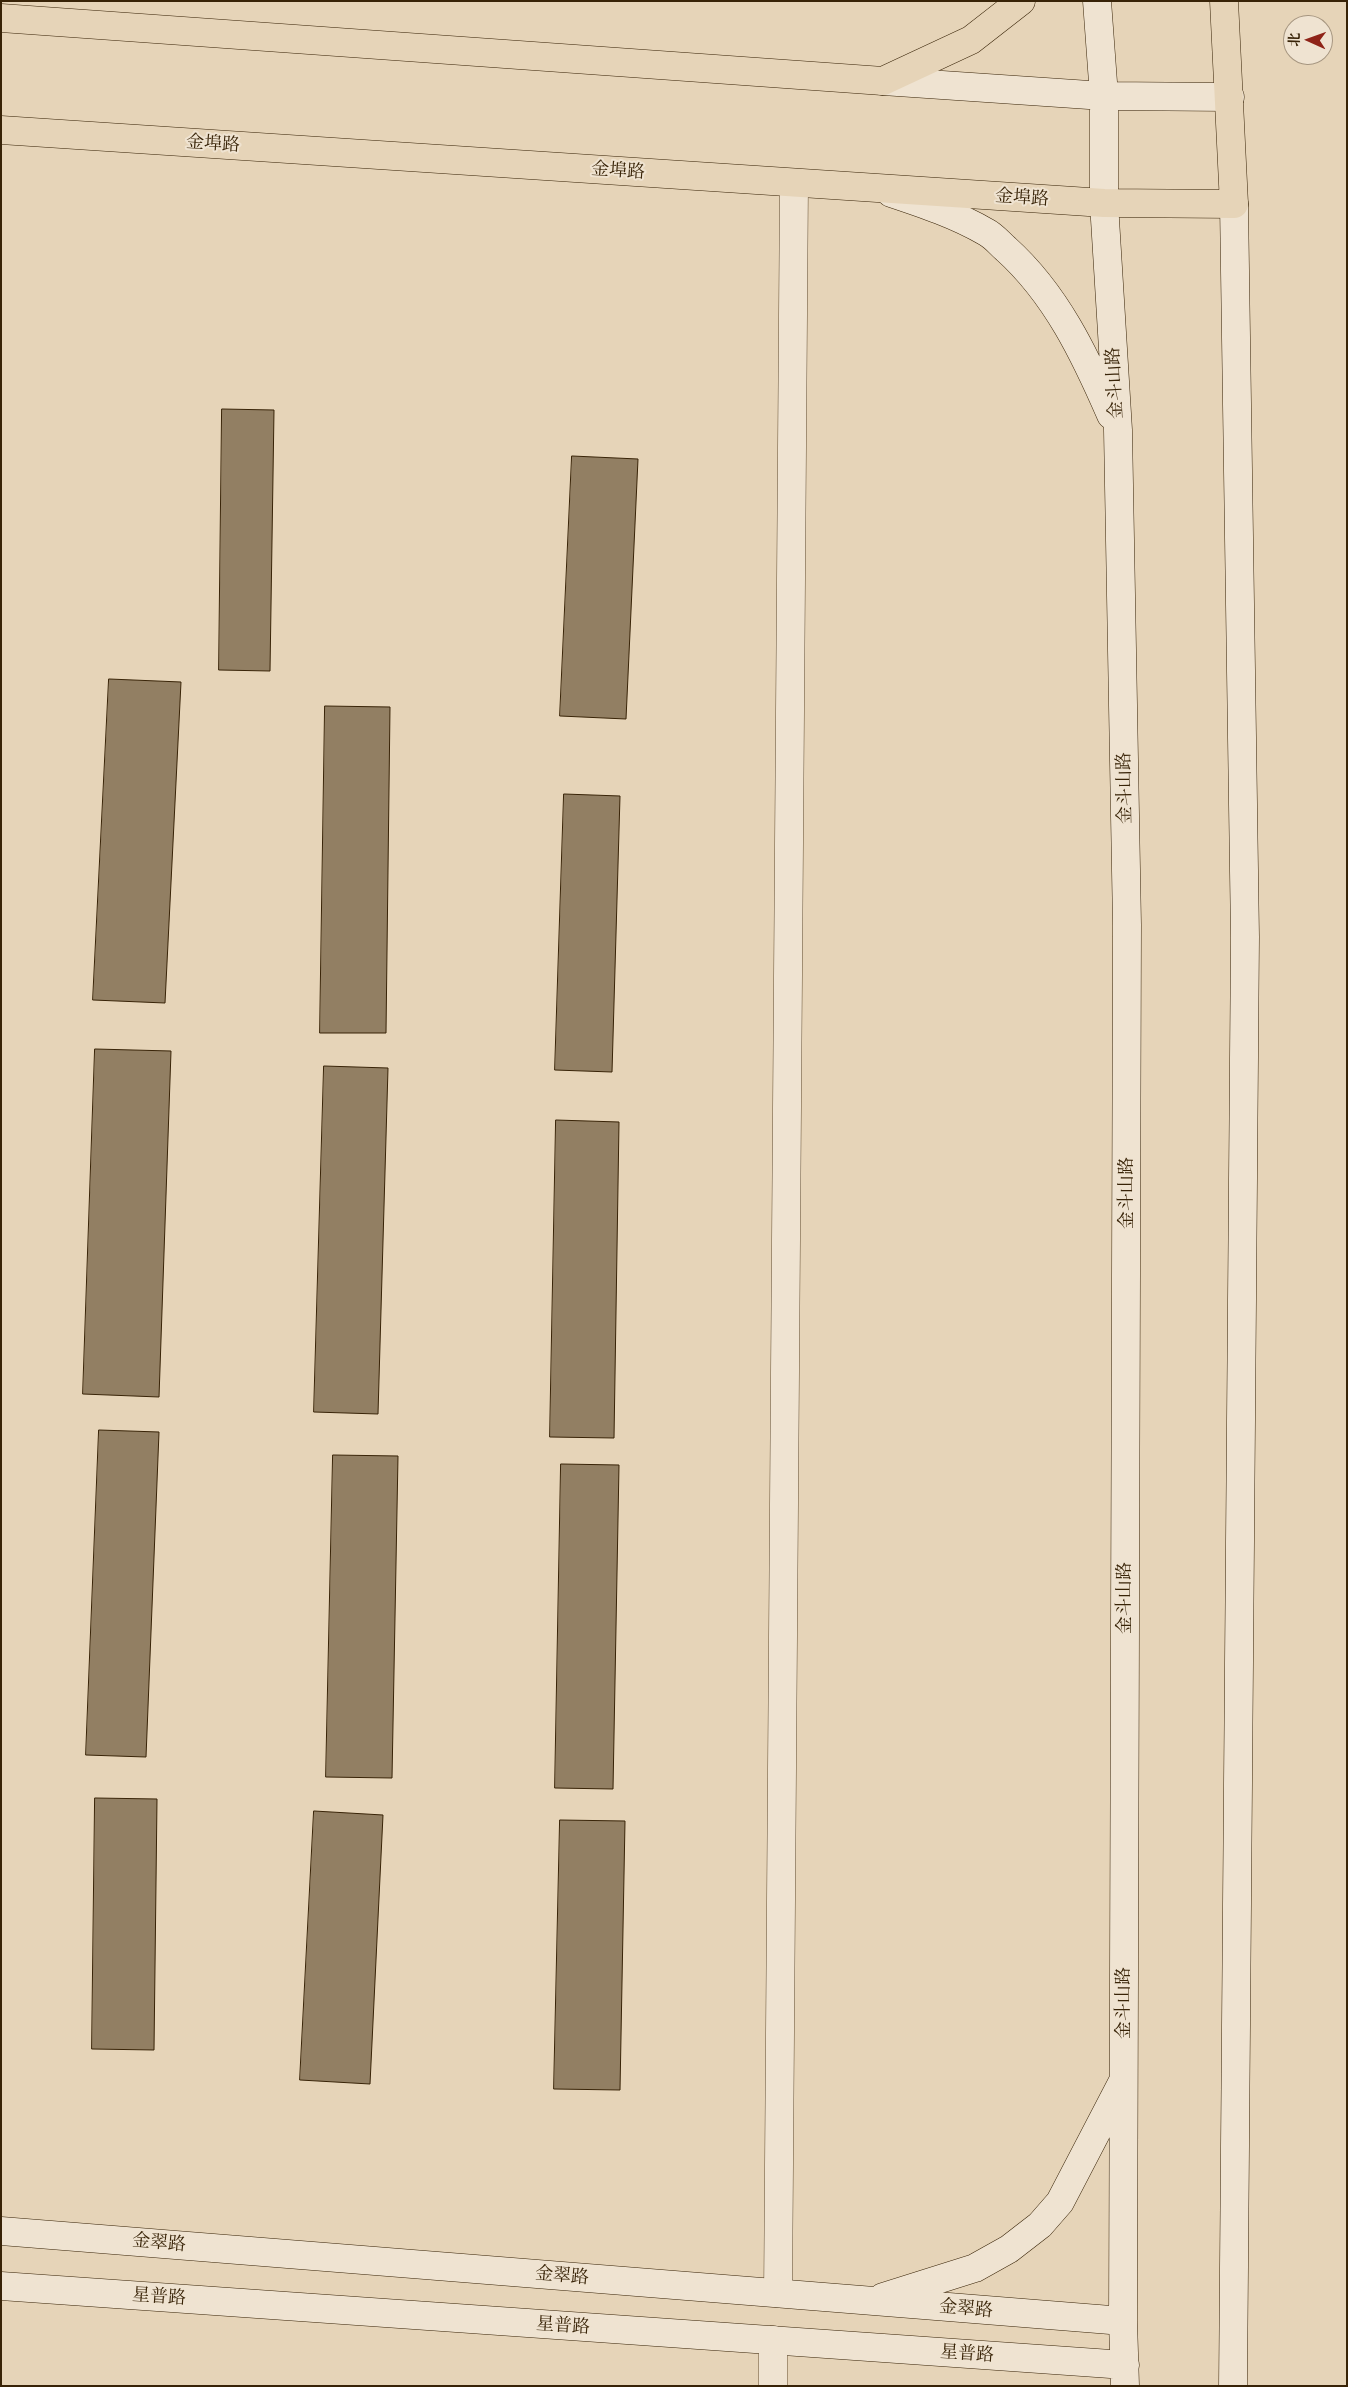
<!DOCTYPE html>
<html>
<head>
<meta charset="utf-8">
<style>
	body { margin:0 }
	#map { position:relative; width:1348px; height:2387px; overflow:hidden; background:#e6d4b8; font-family:"EB Garamond","Noto Serif SC",serif }
	canvas { display:block }
	.frame { position:absolute; inset:0; border:2px solid #382307; pointer-events:none }
	.north { position:absolute; left:1283px; top:15px; width:50px; height:50px; box-sizing:border-box; background:#efe3d1; border:1px solid #a69680; border-radius:50%; rotate:272deg; font-size:14px; font-weight:700; line-height:20px; text-align:center; color:#382307 }
	.north::after { content:''; display:block; margin:auto; width:18px; height:22px; background:#8f2418; clip-path:polygon(50% 0,100% 100%,50% 72%,0 100%) }
</style>
</head>
<body>
<div id="map">
<canvas width="1348" height="2387"></canvas>
<div class="frame"></div>
<div class="north">北</div>
</div>
<script>
const c = document.querySelector('canvas').getContext('2d');
c.lineJoin = 'round';
function paint(path, color) { c.fillStyle = color; c.fill(path, 'evenodd'); }
function trace(path, color, width, dash) { c.strokeStyle = color; c.lineWidth = width; c.lineCap = dash ? 'butt' : 'round'; c.setLineDash(dash || []); c.stroke(path); }
function write(font, color, halo, rows, align = 'center') {
  c.font = font + ' "EB Garamond","Noto Serif SC",serif'; c.lineWidth = 4; c.setLineDash([]); c.textBaseline = 'middle'; c.strokeStyle = halo; c.fillStyle = color; for (const [text, x, y, turn = 0] of rows) {
    c.save(); c.translate(x, y); c.rotate((+turn || 0) * Math.PI / 180); c.textAlign = isNaN(turn) ? turn : align; if (halo) c.strokeText(text, 0, 0); c.fillText(text, 0, 0); c.restore();
  }
}
const building = new Path2D(`
	M222,409L274,410L270,671L219,670Z
	M572,456L638,459L626,719L560,716Z
	M109,679L181,682L165,1003L93,1000Z
	M325,706L390,707L386,1033H320Z
	M564,794L620,796L612,1072L555,1070Z
	M95,1049L171,1051L159,1397L83,1394Z
	M324,1066L388,1068L378,1414L314,1412Z
	M556,1120L619,1122L614,1438L550,1437Z
	M99,1430L159,1432L146,1757L86,1755Z
	M333,1455L398,1456L392,1778L326,1777Z
	M561,1464L619,1465L613,1789L555,1788Z
	M95,1798L157,1799L154,2050L92,2049Z
	M314,1811L383,1815L370,2084L300,2080Z
	M560,1820L625,1821L620,2090L554,2089Z`);
paint(building, '#927f63');
trace(building, '#382307', 1);
const street = new Path2D(`
	M778,2293L794,183
	M773,2386V2340`);
const secondary = new Path2D(`
	M1097,1L1104,96V203L1118,430L1127,925L1123,2321L1125,2386
	M883,81L1104,96L1230,97
	M891,193C924,204 957,215 986,232C994,236 1000,244 1006,249C1056,294 1085,355 1111,415
	M1,2231L1123,2321
	M1,2286L1125,2365
	M883,2297L975,2268L1009,2249L1040,2225L1060,2202L1122,2083
	M1233,2386L1245,937L1234,204`);
const highway = new Path2D(`
	M1,18L883,81L971,40L1021,1
	M1,130L1104,203L1234,204L1224,1`);
trace(street, '#644f33', 29);
trace(secondary, '#382307', 29);
trace(highway, '#382307', 29);
trace(street, '#efe3d1', 28);
trace(secondary, '#efe3d1', 28);
trace(highway, '#e6d4b8', 28);
write('18px', '#382307', '#efe3d1', [
	["金埠路",213,144,4],
	["金埠路",618,171,4],
	["金埠路",1022,198,4],
	["金斗山路",1115,383,-93],
	["金斗山路",1125,788,-91],
	["金斗山路",1127,1193,-90],
	["金斗山路",1125,1598,-90],
	["金斗山路",1124,2003,-90],
	["金翠路",159,2243,5],
	["金翠路",562,2276,5],
	["星普路",159,2297,4],
	["金翠路",966,2309,5],
	["星普路",563,2326,4],
	["星普路",967,2354,4]
]);
</script>
</body>
</html>
